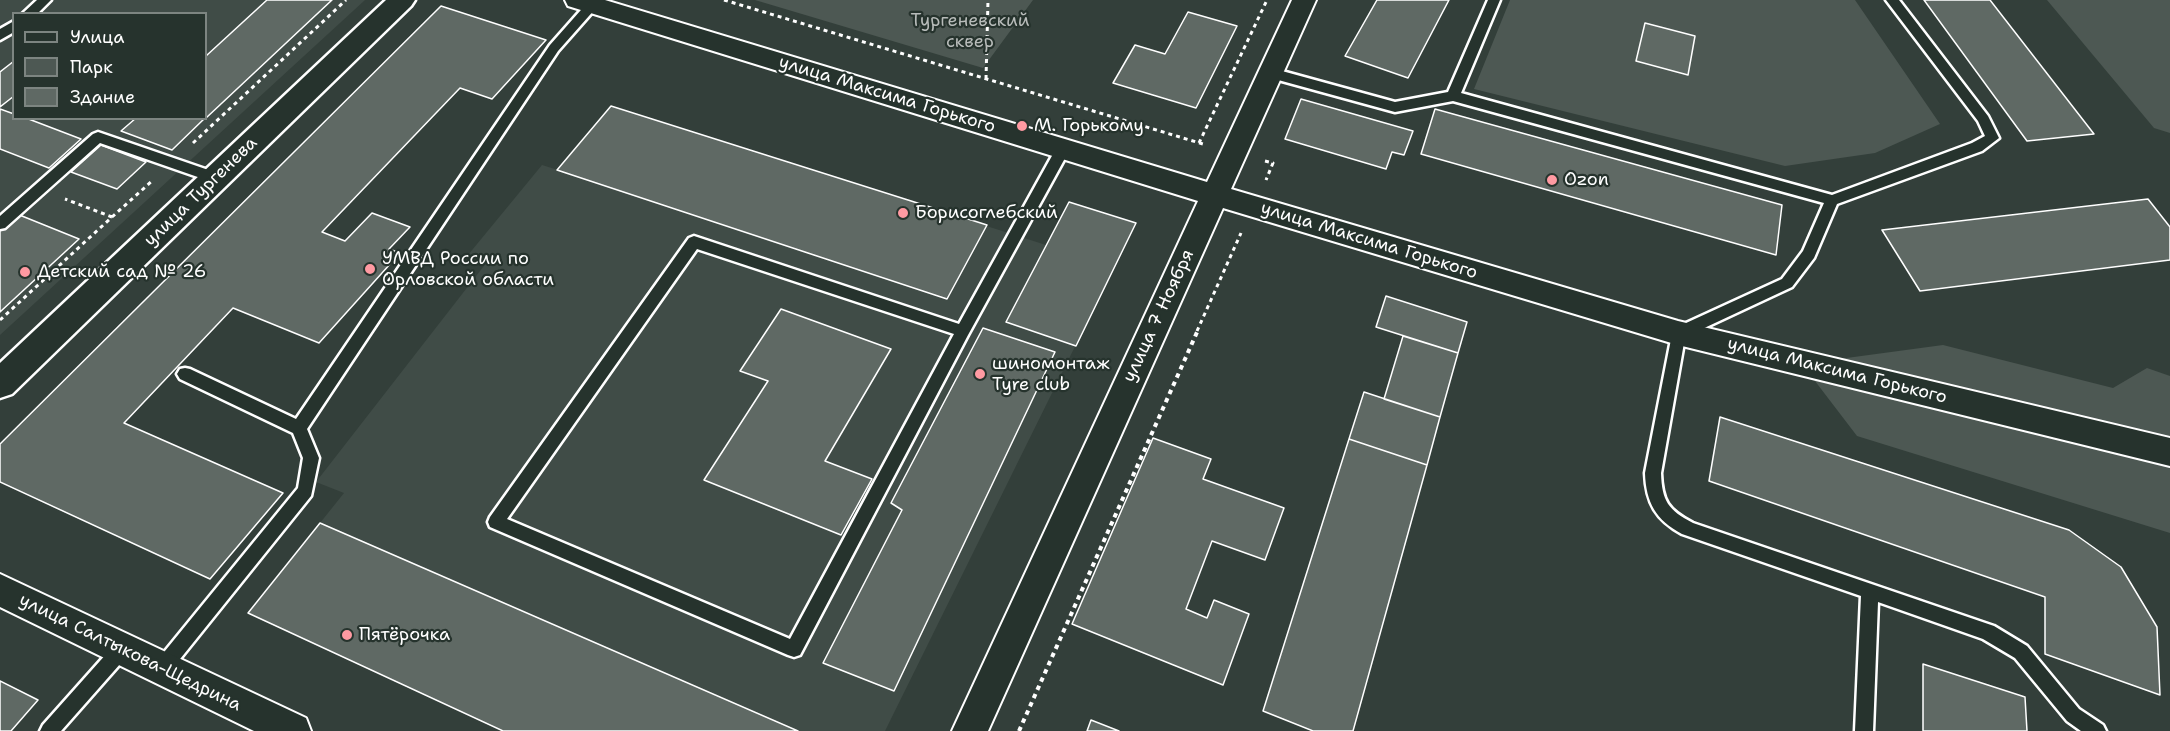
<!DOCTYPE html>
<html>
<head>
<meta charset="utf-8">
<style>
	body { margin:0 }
	#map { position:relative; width:2170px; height:731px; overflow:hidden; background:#333f3a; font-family:"Shantell Sans",sans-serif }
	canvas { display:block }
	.legend { position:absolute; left:12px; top:12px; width:195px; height:108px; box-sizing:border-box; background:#26332d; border:2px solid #7d8581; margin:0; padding:8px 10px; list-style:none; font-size:18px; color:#fff }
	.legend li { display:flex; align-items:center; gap:12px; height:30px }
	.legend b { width:30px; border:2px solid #7d8581 }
</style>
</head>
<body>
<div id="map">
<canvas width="2170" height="731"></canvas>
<ul class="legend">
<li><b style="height:8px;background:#26332d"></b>Улица</li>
<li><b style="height:16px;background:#4d5853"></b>Парк</li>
<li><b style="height:16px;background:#5f6964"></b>Здание</li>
</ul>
</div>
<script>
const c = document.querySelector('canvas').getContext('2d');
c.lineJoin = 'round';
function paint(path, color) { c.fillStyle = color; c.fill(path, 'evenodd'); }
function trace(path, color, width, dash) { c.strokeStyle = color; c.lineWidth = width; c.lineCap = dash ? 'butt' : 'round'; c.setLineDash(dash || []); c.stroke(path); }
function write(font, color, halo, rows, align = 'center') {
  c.font = font + ' "Shantell Sans",sans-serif'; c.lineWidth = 4.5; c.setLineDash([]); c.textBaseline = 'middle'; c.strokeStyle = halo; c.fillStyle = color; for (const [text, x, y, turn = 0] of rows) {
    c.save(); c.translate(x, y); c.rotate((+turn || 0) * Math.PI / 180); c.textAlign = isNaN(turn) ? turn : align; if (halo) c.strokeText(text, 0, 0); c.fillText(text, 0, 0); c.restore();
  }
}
paint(new Path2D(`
	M0,0H365L0,335ZM14,14H206V118H14Z
	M611,106L1046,245L1069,202L1136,223L885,731H503L248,613L344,493L316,482L487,262L468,255L542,165L558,170Z`), '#404c47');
paint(new Path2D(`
	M755,0H1033L983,68Z
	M1510,0H1855L1940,124L1875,153L1785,166L1474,89Z
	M2047,0H2170V133L2154,128Z
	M1943,345L2113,388L2147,368L2170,376V533L1857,436L1802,364Z`), '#4d5853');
const building = new Path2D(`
	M267,0H332L206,118V56Z
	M1377,0H1449L1408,78L1345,56Z
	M1924,0H1990L2094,134L2027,141Z
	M441,6L546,40L492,99L460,88L322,232L345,241L372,213L410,227L389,249L400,253L319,343L233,308L124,423L283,493L210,579L0,482V444Z
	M1188,12L1237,26L1196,108L1113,83L1135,45L1165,54Z
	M1645,23L1695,36L1688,75L1636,61Z
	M14,61V96L0,107V72Z
	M1301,99L1413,131L1404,155L1392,152L1386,169L1285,139Z
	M611,106L987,225L947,299L557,170Z
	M0,109L14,114V118H26L81,139L49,168L0,149Z
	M1435,109L1782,205L1776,255L1421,154Z
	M136,118H205L172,150L121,131Z
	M101,145L146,162L117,189L71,172Z
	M2148,199L2170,227V260L1920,291L1882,230Z
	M1069,202L1136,223L1076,346L1006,322Z
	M17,214L79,239L0,312V230Z
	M1386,296L1467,322L1458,353L1376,327Z
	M781,309L891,349L825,461L872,479L841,535L704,480L768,381L740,371Z
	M983,328L1055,352L894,691L823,663L902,510L891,503Z
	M1403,336L1458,353L1440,417L1384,399Z
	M1364,392L1440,417L1427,465L1349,439Z
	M1720,417L2069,530L2121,567L2157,627L2160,695L2045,654V597L1709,481Z
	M1153,438L1211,459L1203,479L1284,508L1265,560L1212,541L1186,609L1207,618L1214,600L1249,614L1223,685L1072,624Z
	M1349,439L1427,465L1353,731H1313L1263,711Z
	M320,523L798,731H503L248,613Z
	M1923,664L2025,697L2027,731H1923Z
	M0,681L38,700L11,731H0Z
	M1091,720L1119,731H1087Z`);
paint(building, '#5f6964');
trace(building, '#fff', 1.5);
const lane = new Path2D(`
	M37,0H51L37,14H22Z
	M1488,0H1500L1461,93L1832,195L1972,143L1985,136L1978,121L1886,0H1899L1988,116L1999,138L1982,151L1837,204L1814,258L1792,287L1685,337L1661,473C1662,501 1668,510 1693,523L1994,626L2027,646L2079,709L2103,725L2106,731H2081L2067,721L2015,658L1983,639L1878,602L1873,731H1855L1861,596L1682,534C1656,520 1646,503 1645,473L1673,329L1782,279L1803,251L1824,203L1453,101L1395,112L1271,78L1265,73L1271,68L1395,102L1448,92Z
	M592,1L596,2V8L558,51L307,429L319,458L311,496L168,674L162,677L156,674L153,668L156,662L298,488L303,458L293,433L180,379L177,374L180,369L185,368L190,369L296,419L550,45L588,2Z
	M14,21V32L0,40V29Z
	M98,132L220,174L222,178L215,183L100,143L5,228L0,229V216L93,134Z
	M1063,144L1070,149L968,335L800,655L794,657L788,655L490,527L488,522L490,517L689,238L694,236L959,324L1058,145ZM697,249L954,334L790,639L507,519Z
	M122,641L128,643L131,649L128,655L61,731H40L43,725L116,643Z`);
const street = new Path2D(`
	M565,0H605L1207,182L1292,0H1316L1231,189L1678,321L2170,438V466L1678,345L1223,208L988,731H952L1198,201L568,6Z
	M0,574L306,718L311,731H254L0,607Z`);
const primary = new Path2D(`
	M386,0H415L411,6L12,394L0,398V363Z`);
trace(lane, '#fff', 5);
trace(street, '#fff', 4);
trace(primary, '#fff', 5);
trace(new Path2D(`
	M724,0L1203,144
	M986,79L988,0
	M193,143L346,0
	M1199,143L1267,0
	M1265,161L1273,163L1266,180
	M112,217L152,181
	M0,320L112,217L65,199
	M1197,331L1241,233`), '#fff', 3, [4, 4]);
trace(new Path2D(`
	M1019,731L1198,330`), '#fff', 4, [4.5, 4.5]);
paint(lane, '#26332d');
paint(street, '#26332d');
paint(primary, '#26332d');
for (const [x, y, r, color] of [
	[1022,126,6,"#ff9aa2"],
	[1552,180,6,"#ff9aa2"],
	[903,213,6,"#ff9aa2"],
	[370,269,6,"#ff9aa2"],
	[25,272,6,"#ff9aa2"],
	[980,374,6,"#ff9aa2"],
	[347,635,6,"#ff9aa2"]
]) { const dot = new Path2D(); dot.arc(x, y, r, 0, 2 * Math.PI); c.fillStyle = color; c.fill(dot); trace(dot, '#26332d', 2); }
write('18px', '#b8bcba', '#26332d', [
	["Тургеневский",970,21],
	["сквер",970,42]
]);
write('18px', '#fff', '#26332d', [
	["улица Максима Горького",887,95,17],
	["улица Тургенева",201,192,-44],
	["улица Максима Горького",1369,241,17],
	["улица 7 Ноября",1159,316,-65],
	["улица Максима Горького",1837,371,14],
	["улица Салтыкова-Щедрина",130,653,26]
]);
write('18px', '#fff', '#26332d', [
	["М. Горькому",1034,126],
	["Ozon",1564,180],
	["Борисоглебский",915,213],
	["УМВД России по",382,259],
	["Орловской области",382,280],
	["Детский сад № 26",37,272],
	["шиномонтаж",992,364],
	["Tyre club",992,385],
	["Пятёрочка",359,635]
], 'left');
</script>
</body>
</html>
